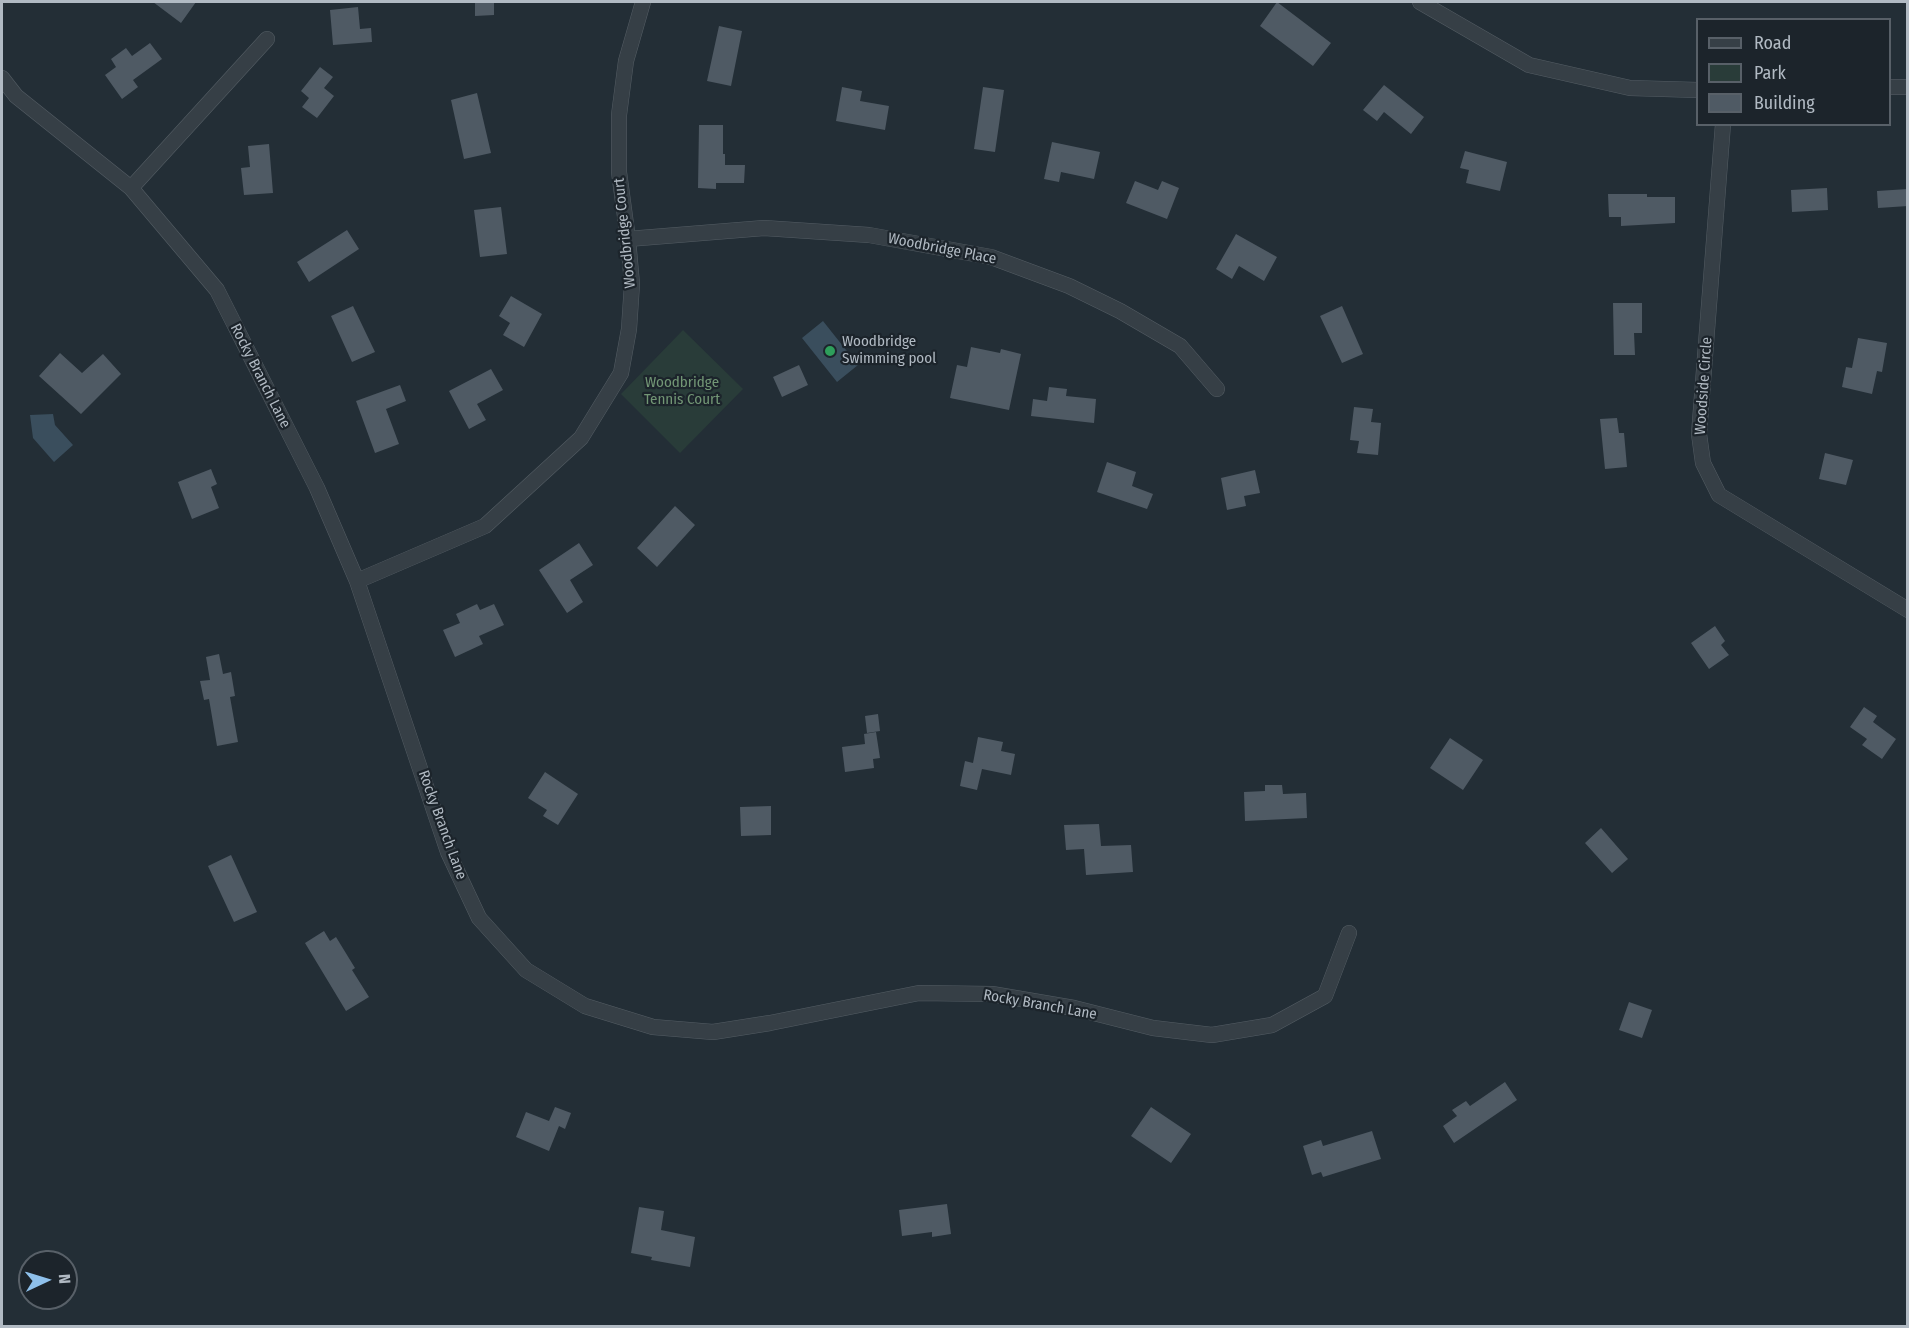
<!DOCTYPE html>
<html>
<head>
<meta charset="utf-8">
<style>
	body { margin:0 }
	#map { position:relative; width:1909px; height:1328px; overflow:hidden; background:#232e36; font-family:"Fira Sans Condensed",sans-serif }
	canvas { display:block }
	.frame { position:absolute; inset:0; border:3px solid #b1bac3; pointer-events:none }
	.legend { position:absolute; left:1696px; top:18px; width:195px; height:108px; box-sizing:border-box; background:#1c242b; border:2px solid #586068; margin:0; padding:8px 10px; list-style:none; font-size:18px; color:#b1bac3 }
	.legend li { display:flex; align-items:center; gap:12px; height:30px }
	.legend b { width:30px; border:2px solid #586068 }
	.north { position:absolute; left:18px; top:1250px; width:60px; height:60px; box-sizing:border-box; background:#1c242b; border:2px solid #586068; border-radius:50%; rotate:86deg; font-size:16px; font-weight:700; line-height:24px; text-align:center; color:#b1bac3 }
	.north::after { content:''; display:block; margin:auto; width:21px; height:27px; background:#8ec0eb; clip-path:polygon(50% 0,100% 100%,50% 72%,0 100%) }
</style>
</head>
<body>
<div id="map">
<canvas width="1909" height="1328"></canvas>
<div class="frame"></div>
<ul class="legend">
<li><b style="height:8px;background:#363f46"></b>Road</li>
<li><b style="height:16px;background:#293c39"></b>Park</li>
<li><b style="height:16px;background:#4f5a64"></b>Building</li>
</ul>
<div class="north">N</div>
</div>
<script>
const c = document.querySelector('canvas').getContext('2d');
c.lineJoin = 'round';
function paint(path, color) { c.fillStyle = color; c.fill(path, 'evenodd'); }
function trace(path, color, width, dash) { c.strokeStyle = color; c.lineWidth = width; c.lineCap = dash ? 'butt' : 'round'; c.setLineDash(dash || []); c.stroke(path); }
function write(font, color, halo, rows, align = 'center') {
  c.font = font + ' "Fira Sans Condensed",sans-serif'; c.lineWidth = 4.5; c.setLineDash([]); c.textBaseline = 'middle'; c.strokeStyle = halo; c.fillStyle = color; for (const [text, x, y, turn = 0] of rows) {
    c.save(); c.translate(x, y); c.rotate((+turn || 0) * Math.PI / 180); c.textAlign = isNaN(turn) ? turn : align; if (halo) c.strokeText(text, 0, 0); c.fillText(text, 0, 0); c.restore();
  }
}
paint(new Path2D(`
	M683,330L743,389L680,453L621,394Z`), '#293c39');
paint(new Path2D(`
	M823,321L858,365L837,382L802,338Z
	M53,414L55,425L73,445L54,462L33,438L30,415Z`), '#3a4e5d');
paint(new Path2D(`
	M153,2H196L181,23Z
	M475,2H494V15L475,16Z
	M1277,2L1331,43L1313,66L1260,26Z
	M358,7L360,29L371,28L372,42L333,45L330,10Z
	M719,26L742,31L731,86L707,81Z
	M150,43L162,59L133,80L138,87L122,99L105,75L116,67L111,59L126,48L132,56Z
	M320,67L333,77L324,88L334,96L317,118L302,107L309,98L301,91Z
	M1384,85L1424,117L1411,134L1384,112L1377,121L1363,110Z
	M842,87L862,91L860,101L889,106L885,130L836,121Z
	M983,87L1004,90L995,152L974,149Z
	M477,93L491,153L464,159L451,100Z
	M699,125H723V154H725V165H745L744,183H716V189L698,188Z
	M1052,142L1100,152L1094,179L1061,172L1059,182L1044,179Z
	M269,144L273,193L244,195L241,168L250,167L248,146Z
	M1465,151L1507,162L1500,191L1466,183L1469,170L1460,168Z
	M1135,181L1158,190L1162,181L1179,188L1167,219L1126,203Z
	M1827,188L1828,210L1792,212L1791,190Z
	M1908,189V206L1878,208L1877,191Z
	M1608,194H1647V197H1675V223L1621,226V217H1609Z
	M501,207L507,254L480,257L474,210Z
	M347,230L359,249L309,282L297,262Z
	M1236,234L1277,257L1264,281L1239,266L1232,279L1216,269Z
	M511,296L542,314L524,347L503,335L510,323L499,316Z
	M1613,303H1642V333H1634L1635,355H1614Z
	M353,306L375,352L352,362L331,316Z
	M1342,306L1363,354L1342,363L1320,316Z
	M1858,338L1887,343L1882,372L1877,371L1872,394L1842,387L1846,367L1852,368Z
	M971,347L1000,353L1001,349L1021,354L1009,410L950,398L957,365L967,367Z
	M60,353L82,373L103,354L121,374L81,414L39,376Z
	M799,365L808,385L782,397L773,377Z
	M491,369L503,390L477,404L486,420L469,429L449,391Z
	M400,385L406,401L386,409L399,444L375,453L356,401Z
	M1049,387L1067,389L1066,396L1096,399L1094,423L1031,416L1033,399L1047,401Z
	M1354,407L1373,409L1371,422L1381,423L1378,455L1357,453L1359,441L1350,440Z
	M1617,418L1619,433H1624L1627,467L1605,469L1600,419Z
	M1825,453L1853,460L1846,485L1819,479Z
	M1107,462L1136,472L1132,486L1153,494L1147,509L1097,492Z
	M211,469L217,484L211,487L219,508L192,519L178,482Z
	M1255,470L1260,493L1244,496L1246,506L1227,510L1221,478Z
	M675,506L695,525L657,567L637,548Z
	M579,543L593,565L570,580L583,602L567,613L539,570Z
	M477,604L480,610L494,604L504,625L479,636L483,644L455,657L443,630L460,623L456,614Z
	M1715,626L1725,641L1721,645L1729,655L1709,669L1691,643Z
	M219,654L223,674L231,672L235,696L230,697L238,742L217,746L209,699L204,700L200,681L210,680L206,657Z
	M1864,707L1877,716L1873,722L1896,739L1882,759L1862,745L1867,739L1850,727Z
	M878,714L880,731L867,733L865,716Z
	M876,732L880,758L873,759L874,768L845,772L842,747L865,744L864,734Z
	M978,737L1003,742L1001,751L1015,754L1011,775L982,769L977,790L960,786L965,761L973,763Z
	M1450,738L1483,760L1463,790L1430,768Z
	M545,772L578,794L558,825L543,816L547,810L528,798Z
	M1265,785H1282L1283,794L1306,793L1307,818L1245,821L1244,792L1265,791Z
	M771,806V835L741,836L740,807Z
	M1099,824L1101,846L1131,845L1133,872L1086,875L1084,849L1066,850L1064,825Z
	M1601,828L1628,859L1612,873L1585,843Z
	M231,855L257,912L234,922L208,866Z
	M324,931L330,941L336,937L355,968L352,970L369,997L346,1011L305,943Z
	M1629,1002L1652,1010L1642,1038L1619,1030Z
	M1505,1082L1517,1100L1454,1143L1443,1126L1457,1116L1452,1110L1466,1101L1470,1106Z
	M555,1107L571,1113L565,1129L559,1126L549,1151L516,1137L526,1112L549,1121Z
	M1151,1107L1191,1134L1171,1163L1131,1136Z
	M1372,1131L1381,1159L1323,1177L1321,1172L1312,1175L1303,1146L1321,1140L1323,1146Z
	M947,1204L951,1234L932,1237V1232L902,1236L899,1210Z
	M639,1207L664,1211L661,1230L695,1237L690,1267L651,1260L652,1257L631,1253Z`), '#4f5a64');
const minor = new Path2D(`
	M1420,2L1529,65L1630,88L1698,90
	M2,78L16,96L131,188L217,290L317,488L357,581L448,852L479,918L526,970L585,1006L653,1027L713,1032L770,1023L919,993L992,994L1074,1008L1153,1028L1212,1035L1272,1025L1325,996L1349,933
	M1890,87H1908
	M1723,124L1699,434L1703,463L1719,495L1908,610
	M131,188L267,39
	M628,239L764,228L869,235L991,257L1069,286L1120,311L1180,346L1217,389
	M357,581L485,526L581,438L621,373L629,329L632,284L628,239L619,172V115L626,61L643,2`);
trace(minor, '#545d64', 16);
trace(minor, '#363f46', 15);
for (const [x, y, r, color] of [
	[830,351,6,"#2e9e5b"]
]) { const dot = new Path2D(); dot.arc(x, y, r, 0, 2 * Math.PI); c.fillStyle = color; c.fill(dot); trace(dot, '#1c242b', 2); }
write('15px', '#b1bac3', '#1c242b', [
	["Woodbridge Court",625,233,-96],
	["Woodbridge Place",942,249,11],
	["Rocky Branch Lane",260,376,63],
	["Woodside Circle",1704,386,-86],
	["Rocky Branch Lane",442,825,70],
	["Rocky Branch Lane",1040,1005,10]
]);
write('15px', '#b1bac3', '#1c242b', [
	["Woodbridge",842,342],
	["Swimming pool",842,359]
], 'left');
write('15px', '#729675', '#1c242b', [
	["Woodbridge",682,383],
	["Tennis Court",682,400]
]);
</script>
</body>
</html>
